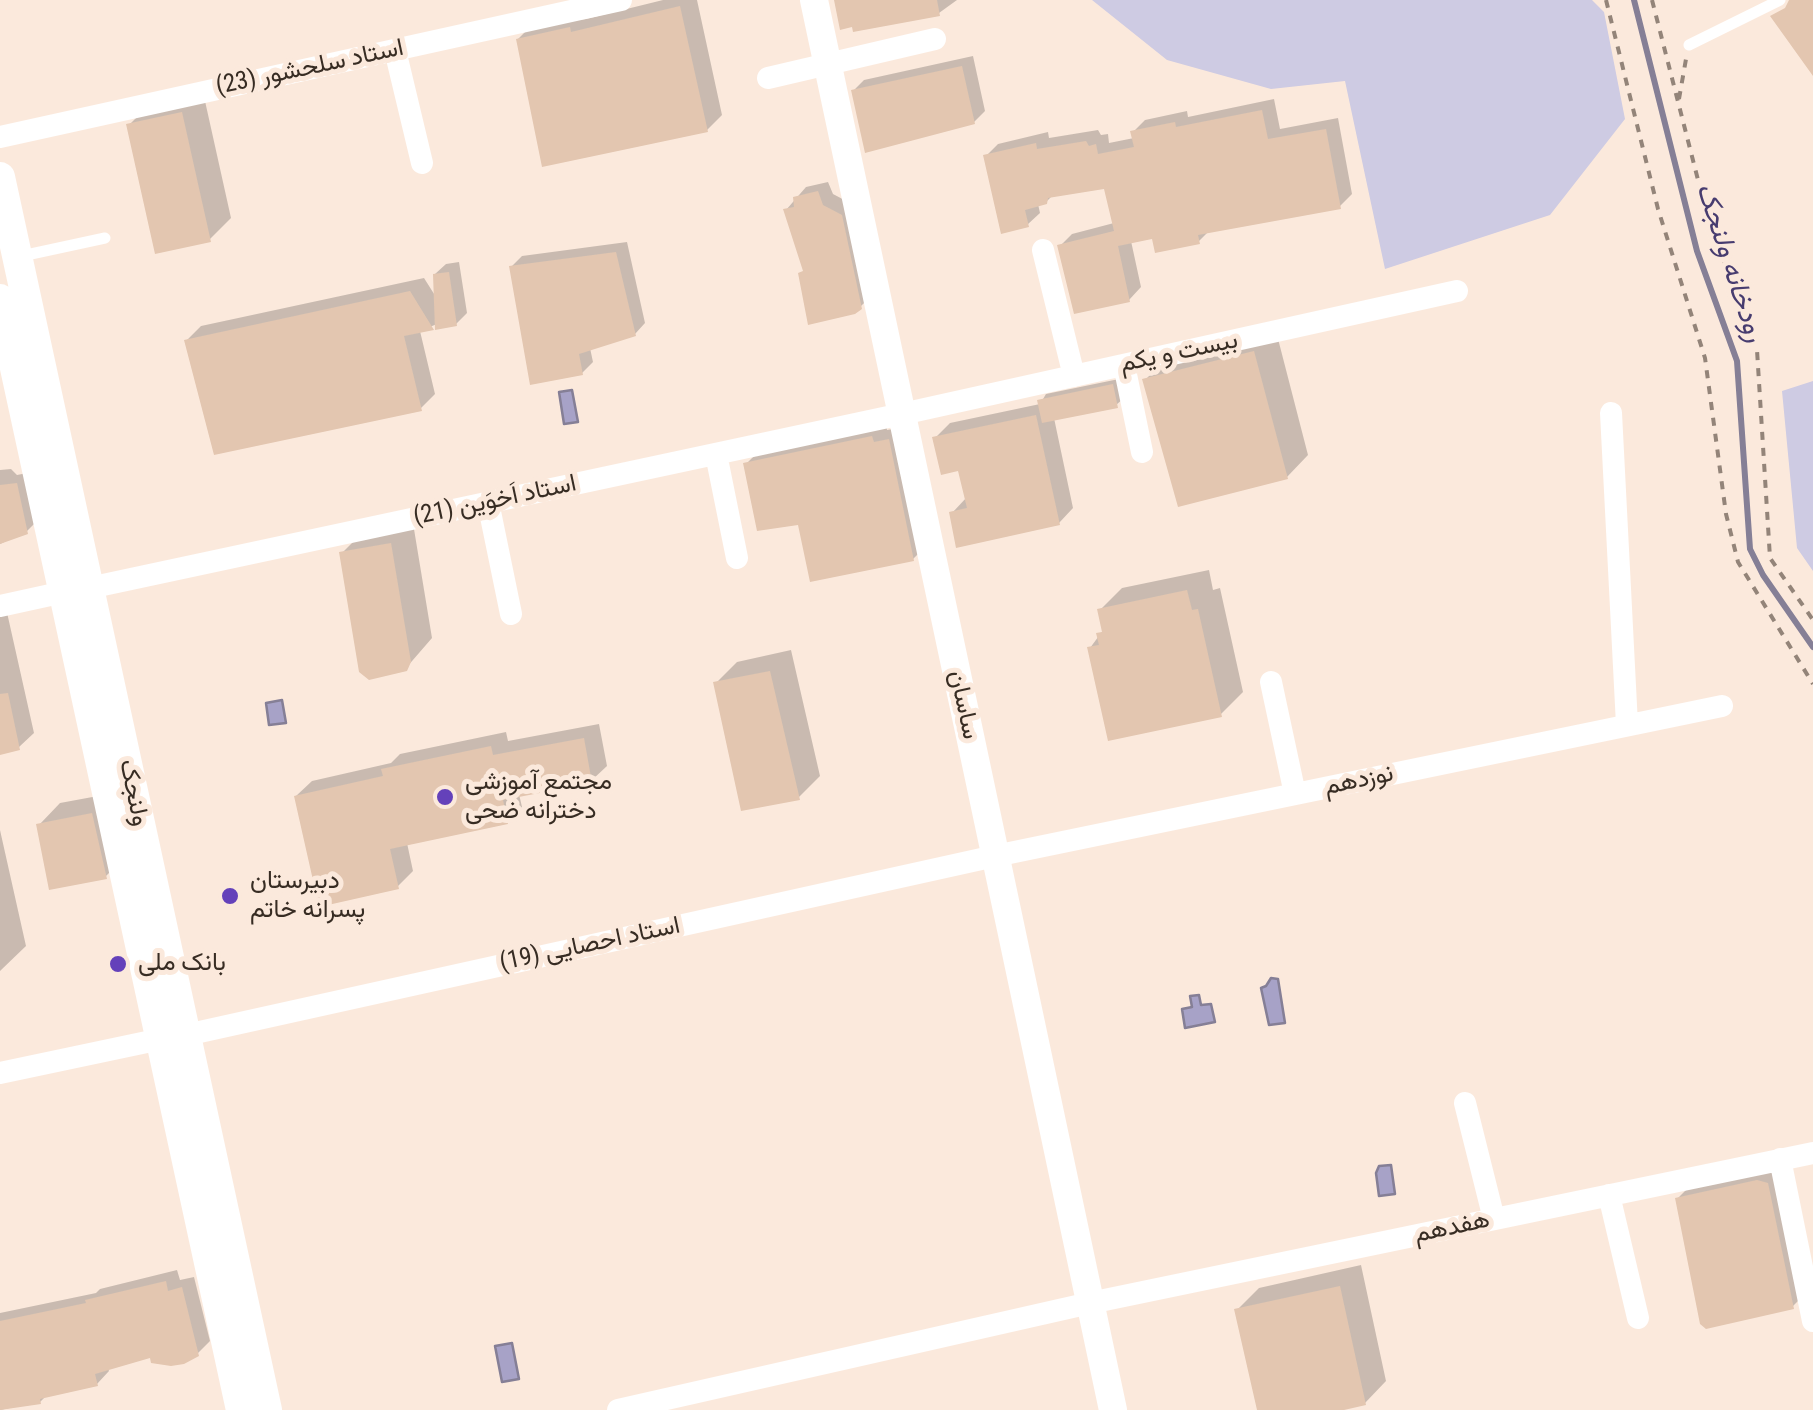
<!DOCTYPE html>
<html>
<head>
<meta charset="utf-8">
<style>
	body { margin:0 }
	canvas { display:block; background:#fbe9dc }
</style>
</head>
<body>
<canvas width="1813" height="1410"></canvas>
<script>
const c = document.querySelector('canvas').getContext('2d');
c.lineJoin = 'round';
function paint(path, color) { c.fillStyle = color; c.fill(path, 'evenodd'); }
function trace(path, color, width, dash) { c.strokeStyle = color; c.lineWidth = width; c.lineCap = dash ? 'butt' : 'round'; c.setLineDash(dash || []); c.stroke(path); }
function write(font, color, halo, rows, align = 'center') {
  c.font = font + ' "Roboto Condensed",Vazirmatn,sans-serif'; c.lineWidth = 10; c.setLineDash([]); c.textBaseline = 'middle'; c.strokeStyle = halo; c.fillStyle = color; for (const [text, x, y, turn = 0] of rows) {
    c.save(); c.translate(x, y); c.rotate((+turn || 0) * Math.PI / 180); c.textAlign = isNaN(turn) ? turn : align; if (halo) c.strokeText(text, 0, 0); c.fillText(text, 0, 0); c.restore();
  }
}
paint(new Path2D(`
	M1092,0H1592L1604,12L1625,119L1550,215L1385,269L1345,81L1271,89L1167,60Z
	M1813,381V571L1797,548L1782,391Z`), '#cecbe3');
const water = new Path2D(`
	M572,390L578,422L564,424L559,392Z
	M282,700L286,723L269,725L266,703Z
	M1271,978L1278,979L1285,1023L1269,1025L1261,988L1266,986Z
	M1199,995L1201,1005L1211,1004L1215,1022L1185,1028L1182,1009L1192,1007L1190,996Z
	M1391,1165L1395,1194L1379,1196L1376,1173L1379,1166Z
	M512,1343L519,1379L502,1382L495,1346Z`);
paint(water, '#a7a2c7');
trace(water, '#857f96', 2.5);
paint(new Path2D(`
	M663,0H697L722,115L707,130L518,39L533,24L586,19Z
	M836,0H957L939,13L854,24Z
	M973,56L985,111L974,122L854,90L864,80Z
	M203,92L231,218L209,240L129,125L151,103Z
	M1274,99L1280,129L1338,118L1352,194L1340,206L1209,231L1199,241L1154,236L1131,241L1141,287L1129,300L1060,246L1072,234L1114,223L1106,186L1053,195L1046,202L1038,204L1040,213L1027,225L986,156L998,144L1048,132L1049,138L1098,130L1101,135L1108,134L1109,143L1134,138L1133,132L1145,120L1187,111L1188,117Z
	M828,182L833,194L852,204L871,296L860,307L805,269L786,210L806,187Z
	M627,242L645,323L635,334L590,348L593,362L582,373L511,267L522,256Z
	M459,262L467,313L456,324H437L420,331L435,394L421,408L187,340L201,326L424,278L436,297L435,274L446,264Z
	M1276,331L1308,455L1287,477L1145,380L1167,358Z
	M1119,379L1123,399L1116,405L1054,418L1073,508L1059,523L952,513L967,497L960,468L935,438L950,423L1040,404L1046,394Z
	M886,423L887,430L903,427L927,545L913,559L800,522L746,464L760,450Z
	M11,469L17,475L27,473L37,521L26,532L0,544V470Z
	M413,523L432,638L406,668L342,553L364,531Z
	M1209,570L1213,590L1220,588L1243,692L1221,714L1090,648L1104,629L1100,610L1122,588Z
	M6,608L34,733L19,747L0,752V609Z
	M791,650L820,776L799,797L716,683L737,662Z
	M599,724L607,766L591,781L519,794L522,807L507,822L407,843L413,871L398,886L296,796L312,781L391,763L400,754L506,732L508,741Z
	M114,793L127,855L105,877L39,825L60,803Z
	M0,830L26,946L0,971Z
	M1780,1159L1813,1286L1792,1307L1678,1198L1699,1177Z
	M1361,1265L1386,1381L1365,1403L1332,1410H1259L1237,1310L1259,1288Z
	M177,1270L180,1280L194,1277L210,1341L197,1354L152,1355L108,1368L109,1371L97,1384L47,1395L40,1402L0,1410V1313L96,1293L100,1289Z`), '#0003');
trace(new Path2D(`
	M1634,0L1697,251L1737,361L1750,549L1763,575L1813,647`), '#857f96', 6);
paint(new Path2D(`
	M834,0H937L940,16L853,32L852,27L840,30Z
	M1789,0H1813V76L1770,16L1785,8Z
	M680,6L708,132L542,167L516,39L570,27L571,32Z
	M962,66L975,124L865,153L851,90Z
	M1262,110L1268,139L1326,129L1341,209L1198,235L1200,244L1155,253L1152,239L1118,246L1130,302L1074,314L1057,245L1114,231L1104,189L1048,198L1047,204L1025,210L1029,227L1001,234L983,155L1036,143L1037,149L1086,141L1089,146L1096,144L1098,154L1134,147L1130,131L1175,122L1176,127Z
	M182,112L211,242L155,254L126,124Z
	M818,191L823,205L842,215L862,309L855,314L808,325L798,273L803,271L783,209L794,207L793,197Z
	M616,252L636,336L579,354L583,375L530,385L509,266Z
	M449,272L457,326L435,330L433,274Z
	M410,291L434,330L404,336L422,411L214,455L184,340Z
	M1254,351L1288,479L1178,507L1142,379Z
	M1113,384L1118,408L1042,423L1037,400Z
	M1036,415L1060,525L956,548L949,512L967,508L958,471L941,475L932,437Z
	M872,436L874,442L889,439L914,561L810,582L798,525L757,531L743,463Z
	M17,483L28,534L0,544V485Z
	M391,543L411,662L407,671L369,680L359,672L339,552Z
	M1187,590L1192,610L1198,609L1222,717L1108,741L1087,647L1099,645L1096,633L1102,632L1097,609Z
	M770,671L800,800L741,811L713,682Z
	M8,693L20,750L0,755V694Z
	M584,738L592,783L503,800L508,824L390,849L399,889L319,907L294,796L383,776L381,769L491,746L493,755Z
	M92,813L107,879L49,890L36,824Z
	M1757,1180L1768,1183L1794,1309L1706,1329L1700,1324L1675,1198Z
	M166,1281L168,1291L182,1287L199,1356L184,1364L171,1366L151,1363L150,1358L95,1374L98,1386L40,1399L41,1404L0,1410V1321L86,1303L85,1300Z
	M1340,1286L1366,1405L1344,1410H1257L1234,1309Z`), '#e3c6b0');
trace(new Path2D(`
	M1606,0L1658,209L1705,358L1726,514L1738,562L1813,684
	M1652,0L1708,219L1757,350L1770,558L1813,620
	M1679,99L1686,59`), '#938479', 4, [8, 8]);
trace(new Path2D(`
	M1689,45L1780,0
	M17,257L105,238`), '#fff', 11);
trace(new Path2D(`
	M395,50L422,163
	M768,78L935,39
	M0,137L621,0
	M1043,250L1074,376
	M1124,365L1142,452
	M1611,413L1627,725
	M716,454L737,558
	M488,502L511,614
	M89,588L902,414L1457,291
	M0,606L64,592
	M1271,682L1295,794
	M186,1035L995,856L1722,706
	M0,1073L161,1039
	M1465,1103L1494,1219
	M1780,1159L1813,1321
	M1609,1195L1638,1318
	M618,1410L1090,1303L1813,1153`), '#fff', 22);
trace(new Path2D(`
	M814,0L1113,1410`), '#fff', 28);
trace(new Path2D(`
	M0,177L267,1410
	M0,299L241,1410`), '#fff', 30);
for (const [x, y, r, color] of [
	[445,797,10,"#6441ba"],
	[230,896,10,"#6441ba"],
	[118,964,10,"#6441ba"]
]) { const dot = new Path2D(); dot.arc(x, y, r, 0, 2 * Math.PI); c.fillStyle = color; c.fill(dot); trace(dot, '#fbe9dc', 4); }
write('25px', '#372c23', '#fbe9dc', [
	["استاد سلحشور (23)",310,68,-12],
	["بیست و یکم",1179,353,-12],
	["استاد اَخوَين (21)",495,501,-12],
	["ساسان",963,705,78],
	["نوزدهم",1359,781,-12],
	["ولنجک",133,793,78],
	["استاد احصایی (19)",590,945,-12],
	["هفدهم",1452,1228,-12]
]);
write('25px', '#372c23', '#fbe9dc', [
	["مجتمع آموزشی",465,783],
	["دخترانه ضحی",465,812],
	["دبیرستان",250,882],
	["پسرانه خاتم",250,911],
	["بانک ملی",138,964]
], 'left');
write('italic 28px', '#473c6f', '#fbe9dc', [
	["رودخانه ولنجک",1729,263,72]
]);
</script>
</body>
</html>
